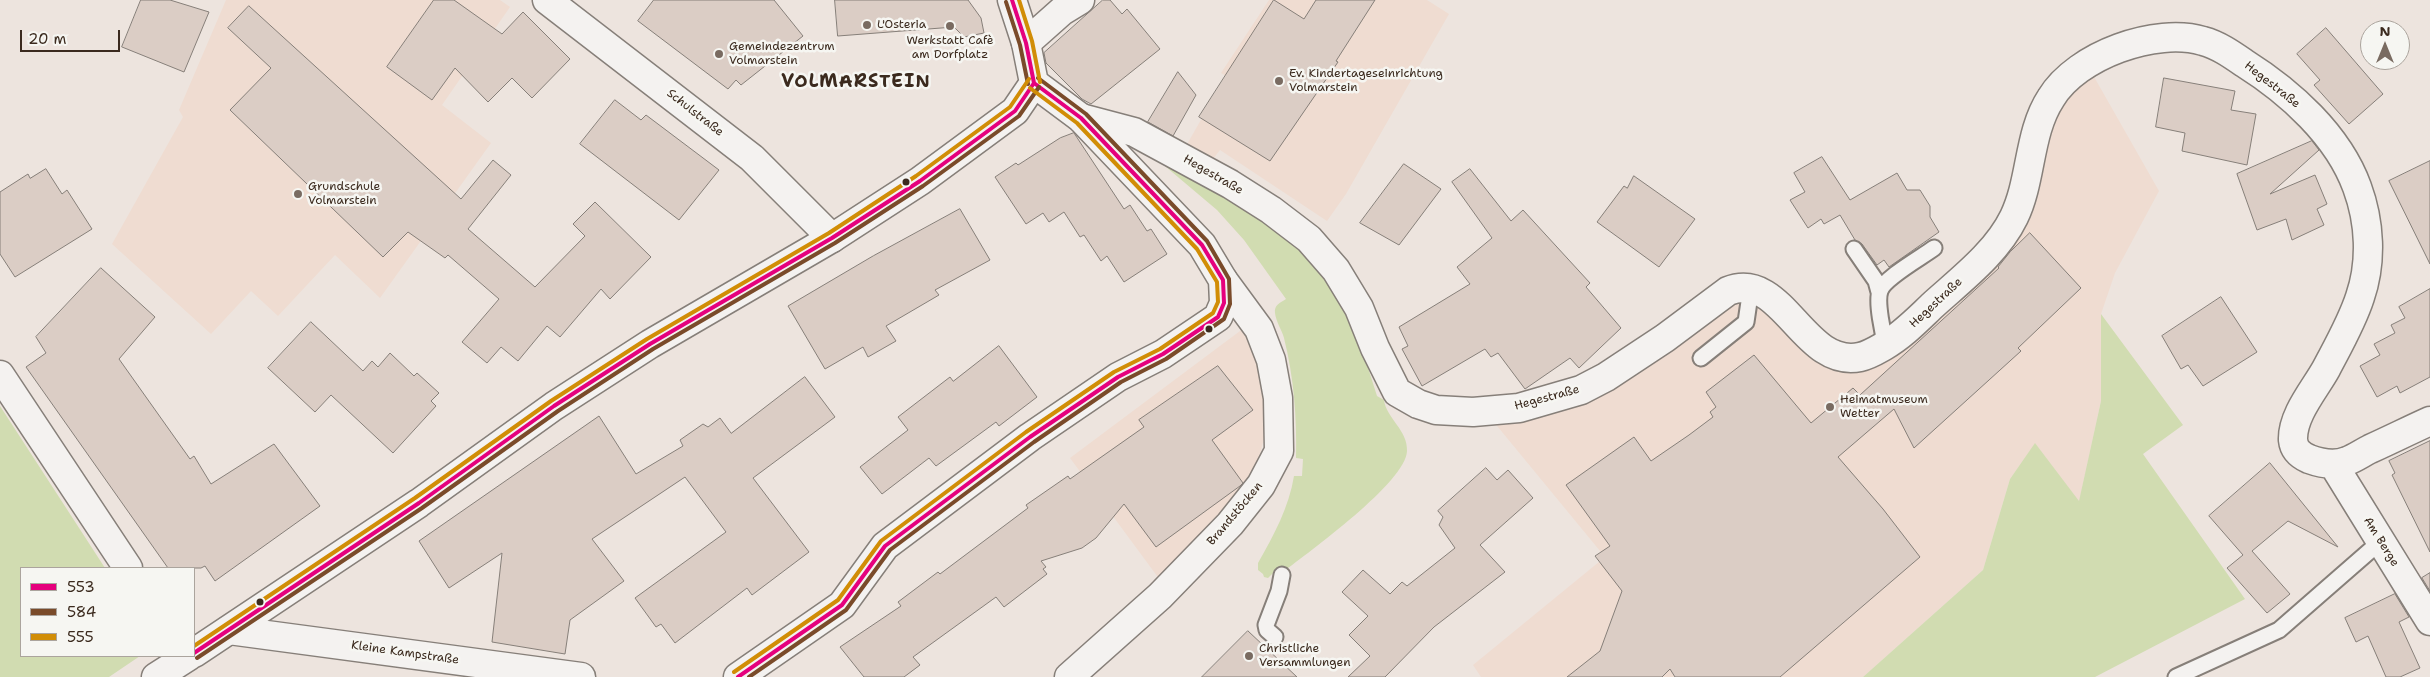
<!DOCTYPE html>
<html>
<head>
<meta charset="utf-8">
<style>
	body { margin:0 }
	#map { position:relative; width:2430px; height:677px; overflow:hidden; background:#ede4de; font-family:"Shantell Sans",sans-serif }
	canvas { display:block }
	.legend { position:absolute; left:20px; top:567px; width:175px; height:90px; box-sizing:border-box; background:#f6f6f2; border:1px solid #aba49d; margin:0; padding:6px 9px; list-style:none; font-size:15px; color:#3b2a1e }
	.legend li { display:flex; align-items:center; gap:10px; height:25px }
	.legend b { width:25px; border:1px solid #aba49d }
	.north { position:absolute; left:2360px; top:20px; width:50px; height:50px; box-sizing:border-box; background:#f6f6f2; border:1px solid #aba49d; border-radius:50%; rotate:0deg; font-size:14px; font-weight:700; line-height:20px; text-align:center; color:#3b2a1e }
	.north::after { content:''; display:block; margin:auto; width:18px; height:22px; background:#796b61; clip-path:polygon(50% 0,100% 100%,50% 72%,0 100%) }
	.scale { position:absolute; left:20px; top:30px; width:100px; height:22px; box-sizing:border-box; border:2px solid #3b2a1e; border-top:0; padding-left:6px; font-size:15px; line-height:18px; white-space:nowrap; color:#3b2a1e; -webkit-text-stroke:4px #f6f6f2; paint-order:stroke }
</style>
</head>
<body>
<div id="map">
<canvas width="2430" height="677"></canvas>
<ul class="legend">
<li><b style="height:6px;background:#e5007d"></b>553</li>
<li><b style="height:6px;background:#7a4b2a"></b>584</li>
<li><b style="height:6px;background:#d18d06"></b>555</li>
</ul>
<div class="north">N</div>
<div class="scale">20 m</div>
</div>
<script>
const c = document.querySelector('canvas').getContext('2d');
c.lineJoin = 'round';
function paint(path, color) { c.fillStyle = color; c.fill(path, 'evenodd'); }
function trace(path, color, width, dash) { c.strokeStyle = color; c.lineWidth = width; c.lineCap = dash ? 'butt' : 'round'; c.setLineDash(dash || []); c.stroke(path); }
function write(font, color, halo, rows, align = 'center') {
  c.font = font + ' "Shantell Sans",sans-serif'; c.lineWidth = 5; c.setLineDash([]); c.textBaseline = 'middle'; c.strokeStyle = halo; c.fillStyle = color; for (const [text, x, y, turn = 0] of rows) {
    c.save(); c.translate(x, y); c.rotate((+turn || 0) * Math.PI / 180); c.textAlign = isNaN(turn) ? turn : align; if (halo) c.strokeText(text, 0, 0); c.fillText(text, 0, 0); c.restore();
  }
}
paint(new Path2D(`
	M226,0H500L510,7L442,105L491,143L380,298L335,255L278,316L251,291L211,334L112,244L183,117L179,110Z
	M1269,0H1427L1449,14L1346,194L1327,221L1220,150L1213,159L1186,146L1226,76L1221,73Z
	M2093,75L2159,191L2115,273L2101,314V401L2079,502L2035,444L2010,479L1983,570L1863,677H1481L1473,665L1605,557L1493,421L1747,292L1839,368L1992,262L2032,140L2083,80Z
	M1244,328L1264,373L1267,426L1260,454L1249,476L1229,505L1160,580L1070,458Z`), '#efdcd1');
paint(new Path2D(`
	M1140,145L1185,170L1302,245L1338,287L1363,352L1377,396L1384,400C1386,418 1408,430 1407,451C1406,482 1309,552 1283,572L1281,573L1277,569L1268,578L1264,577L1263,574L1258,570V563C1274,535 1289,507 1294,476H1302L1303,459L1296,458C1297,418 1294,378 1284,338C1282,330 1276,322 1275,313C1274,305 1280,303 1286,299L1244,240L1217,210Z
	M2101,314L2183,425L2143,454L2245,599L2095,677H1863L1983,570L2010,479L2035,443L2079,501L2101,401Z
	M0,406L105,568H21V656H140L109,677H0Z`), '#d1dcb1');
const building = new Path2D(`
	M141,0H170L209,12L184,72L122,47Z
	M434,0H454L502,34L523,12L570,59L532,98L512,78L488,102L455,68L432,100L387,67Z
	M654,0H774L803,36L741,85L736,80L728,89L638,21Z
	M835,0H968L981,18L984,33L964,37L954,27L838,36Z
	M1103,0H1110L1122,14L1127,9L1160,49L1091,104L1082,99L1046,63L1044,53Z
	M1274,0L1304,19L1316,0H1375L1336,61L1338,62L1270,161L1199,117Z
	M249,6L461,199L493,160L511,175L468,229L535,287L585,236L573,224L595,202L651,257L610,299L601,289L560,337L547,326L518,361L501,347L487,363L462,342L499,299L448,255L445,258L408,232L383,257L230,110L271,68L228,28Z
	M2326,28L2383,94L2349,124L2314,85L2320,80L2297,54Z
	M1178,72L1196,95L1173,136L1148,122Z
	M2164,78L2235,91L2231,110L2256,114L2247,165L2182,151L2185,133L2156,127Z
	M615,100L641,120L646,115L719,170L679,220L580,144Z
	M1074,133L1124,209L1130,205L1147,231L1151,229L1167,254L1124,282L1107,256L1101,261L1084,235L1080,237L1064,212L1049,222L1043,213L1026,224L995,177L1016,163L1018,165L1060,138Z
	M2312,141L2319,150L2270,194L2315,175L2327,204L2317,209L2324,225L2292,240L2286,219L2257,230L2237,174Z
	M1822,157L1850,200L1897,173L1907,190H1920L1930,206V217L1939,232L1889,267L1884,260L1877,265L1862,244L1855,240L1840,215L1824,224L1821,219L1808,228L1790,200L1805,192L1794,173Z
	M2430,161V264L2389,181Z
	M1404,164L1441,189L1399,245L1360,223Z
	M46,169L62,194L67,190L92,229L15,277L0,254V192L28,174L30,178Z
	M1470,169L1511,221L1523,210L1590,283L1586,287L1621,328L1579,368L1570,358L1525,389L1498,353L1491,357L1485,349L1422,386L1402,349L1408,346L1399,327L1470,284L1457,267L1492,238L1452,182Z
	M1634,176L1695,219L1659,267L1597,222L1624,186L1627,188Z
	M960,209L990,260L935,290L939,295L886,326L896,341L868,357L863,347L825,369L788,306L873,256Z
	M2030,233L2081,288L2018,348L2021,351L1914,448L1894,409L1838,457L1883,509L1920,557L1780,677H1675L1670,669L1662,677H1567L1600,651L1622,591L1595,556L1610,546L1566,485L1634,437L1651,461L1689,435L1713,417L1710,412L1716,407L1706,392L1754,355L1811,423L1853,388L1860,395L1999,268L1998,267L2010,252Z
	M101,268L155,317L119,359L190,459L194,456L211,484L274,444L320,506L215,581L205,566L201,568H168L26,367L46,353L36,337Z
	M2430,289V377L2400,393L2397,386L2377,397L2360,366L2380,355L2374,344L2395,333L2391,325L2405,318L2399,307Z
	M2221,297L2257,352L2203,386L2188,365L2181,369L2162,336Z
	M311,322L363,371L372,361L378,367L390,353L414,376L417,373L439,393L431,401L436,406L393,453L331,395L315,412L268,368Z
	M999,346L1037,397L999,426L996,422L936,466L929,458L882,494L860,467L908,430L898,417L950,377L953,381Z
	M1218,366L1253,410L1212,440L1243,483L1240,486L1156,547L1124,504L1096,538L1082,548L1041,561L1046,567L1043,569L1047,574L1004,607L996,597L913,657L920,665L904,677H864L840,647L901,606L898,602L938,572L940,574L1028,508L1026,505L1068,476L1070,479L1144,427L1139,420Z
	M805,377L835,417L753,478L809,552L752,595L747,588L675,643L661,624L656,627L635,598L726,532L685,477L592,539L624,581L570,620L565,654L492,642L502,553L449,588L419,541L599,416L636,474L683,446L680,440L703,424L708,427L720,418L731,433Z
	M2430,441V552L2392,475L2395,473L2389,461Z
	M2270,463L2338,547L2288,521L2252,551L2290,594L2267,613L2227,568L2243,555L2209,516Z
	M1486,468L1497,480L1508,470L1533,498L1480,545L1505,572L1434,627L1385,677H1348L1370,656L1349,635L1368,616L1342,592L1363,570L1390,594L1402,582L1407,586L1455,548L1439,525L1443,517L1438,511Z
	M2430,573V591L2422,578Z
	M2395,594L2409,617L2399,622L2420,668L2400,677H2386L2368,636L2356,642L2345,618Z
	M1248,631L1297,677H1202Z`);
paint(building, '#dbcdc5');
trace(building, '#867f79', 1);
const lane = new Path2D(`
	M1854,249L1876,281L1879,292
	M1886,345C1883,334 1876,302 1880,291C1884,278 1922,257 1934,248
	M1701,358L1746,322L1751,288
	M1275,637L1267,630L1266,625L1279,591L1282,575
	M2176,677L2279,630L2381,541`);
const street = new Path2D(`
	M547,0L752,158L832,238
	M1026,43L1062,11L1080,0
	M1081,118L1134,132L1230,184L1271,210L1309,239L1336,270L1359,308L1375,348L1397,392L1418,404L1436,410L1473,412L1519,408L1581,390L1606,377L1665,338L1728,291C1783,269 1803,369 1860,357C1869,355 1877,350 1884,346C1903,335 1918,319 1934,304C1963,278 1997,252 2014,217C2032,180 2028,133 2051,98C2077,55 2156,27 2203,41C2218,45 2231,54 2244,63C2290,92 2338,135 2357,187C2370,222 2372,262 2360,297C2352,322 2338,346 2326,369C2315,389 2292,415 2293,440C2294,450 2300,455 2309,459C2320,463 2335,466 2347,461C2355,458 2362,453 2370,449C2390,440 2410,430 2430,421
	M0,375L128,568
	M2333,464L2430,621
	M229,630L581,677
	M1069,677L1160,596L1230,524L1261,485L1279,451L1278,398L1271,360L1259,329L1223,280`);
const secondary = new Path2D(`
	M1012,0L1026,43L1034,83
	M194,653L419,503L554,406L650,344L832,238L920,181L1015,111L1034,83
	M156,677L189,656
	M738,677L842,605L885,546L1030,437L1118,377L1163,354L1218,317L1224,303L1223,280L1202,245L1081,118L1034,83`);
trace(lane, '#867f79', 19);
trace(street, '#867f79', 31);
trace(secondary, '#867f79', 31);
trace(lane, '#f4f2f0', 15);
trace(street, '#f4f2f0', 28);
trace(secondary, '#f4f2f0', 28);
trace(new Path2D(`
	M1012,0L1026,43L1034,83
	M194,653L419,503L554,406L650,344L832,238L920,181L1015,111L1034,83
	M738,677L842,605L885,546L1030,437L1118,377L1163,354L1218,317L1224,303L1223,280L1202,245L1081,118L1034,83`), '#e5007d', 4);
trace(new Path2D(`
	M1006,2L1020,45L1028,84
	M197,658L422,508L558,411L653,349L835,243L923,186L1019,116L1039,87
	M749,677L846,610L890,550L1034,442L1121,382L1166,359L1224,319L1230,304L1229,279L1207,241L1086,114L1038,78`), '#7a4b2a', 4);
trace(new Path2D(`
	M1019,0L1032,41L1040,82
	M194,646L415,498L551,401L647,339L829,233L916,176L1010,107L1029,79
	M734,672L838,600L881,541L1026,432L1114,372L1160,349L1213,313L1218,302L1217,282L1197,249L1077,123L1030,88`), '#d18d06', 4);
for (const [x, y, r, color] of [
	[867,25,5,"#796b61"],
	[950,26,5,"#796b61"],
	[719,54,5,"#796b61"],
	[1279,81,5,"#796b61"],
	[906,182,4.5,"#3b2a1e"],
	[298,194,5,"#796b61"],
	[1209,329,4.5,"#3b2a1e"],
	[1830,407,5,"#796b61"],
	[260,602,4.5,"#3b2a1e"],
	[1249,656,5,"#796b61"]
]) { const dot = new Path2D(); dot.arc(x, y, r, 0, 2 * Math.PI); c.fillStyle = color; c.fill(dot); trace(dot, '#f6f6f2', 2); }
write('12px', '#3b2a1e', '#f6f6f2', [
	["L'Osteria",877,25],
	["Werkstatt Cafè",950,41,"center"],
	["am Dorfplatz",950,55,"center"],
	["Gemeindezentrum",729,47],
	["Volmarstein",729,61],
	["Ev. Kindertageseinrichtung",1289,74],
	["Volmarstein",1289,88],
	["Grundschule",308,187],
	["Volmarstein",308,201],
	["Heimatmuseum",1840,400],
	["Wetter",1840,414],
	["Christliche",1259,649],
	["Versammlungen",1259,663]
], 'left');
write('12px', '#3b2a1e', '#f6f6f2', [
	["Hegestraße",2272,85,38],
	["Schulstraße",695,113,38],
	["Hegestraße",1213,175,30],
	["Hegestraße",1936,303,-43],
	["Hegestraße",1547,398,-15],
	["Brandstöcken",1235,514,-50],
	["Am Berge",2381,542,58],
	["Kleine Kampstraße",405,653,8]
]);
c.letterSpacing = '1px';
write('bold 18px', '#3b2a1e', '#f6f6f2', [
	["VOLMARSTEIN",856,82]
]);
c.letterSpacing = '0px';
</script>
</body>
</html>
